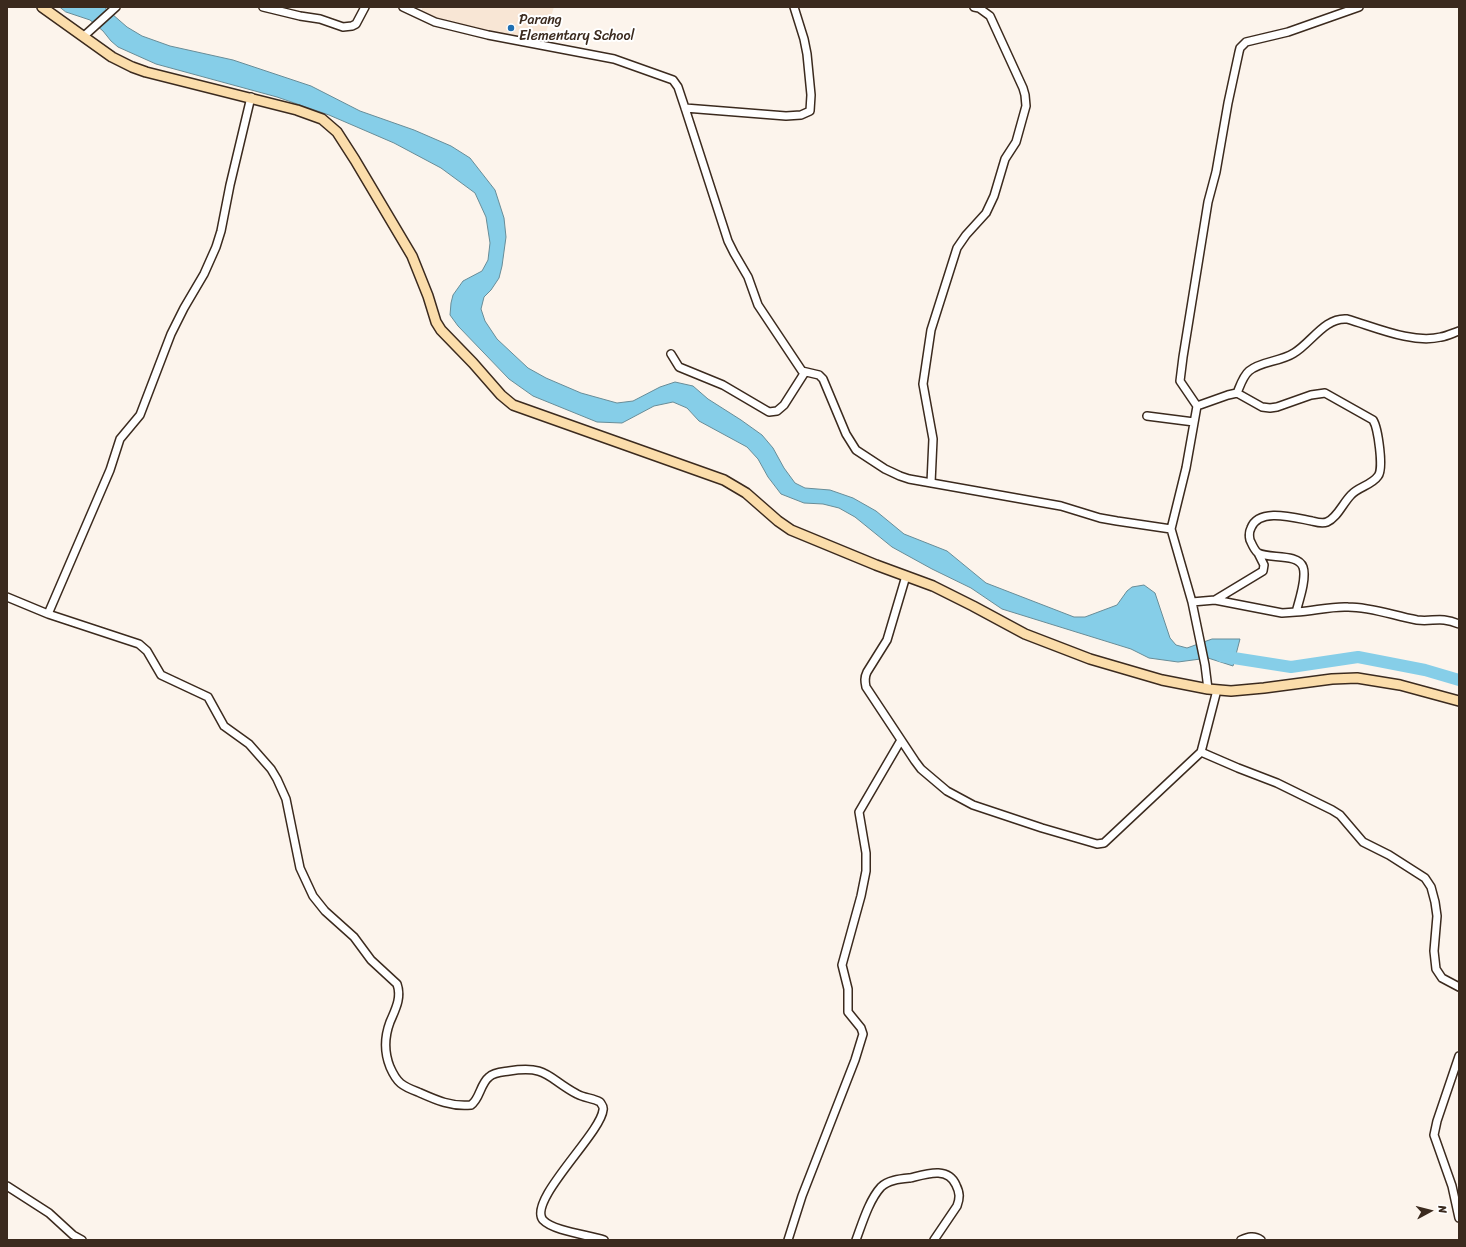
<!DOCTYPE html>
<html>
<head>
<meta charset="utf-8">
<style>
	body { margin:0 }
	#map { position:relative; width:1466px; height:1247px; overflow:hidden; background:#fcf4ec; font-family:Sriracha,sans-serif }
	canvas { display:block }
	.frame { position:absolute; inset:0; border:8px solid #3b2a1e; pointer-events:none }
	.north { position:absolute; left:1410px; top:1191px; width:40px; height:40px; -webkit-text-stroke:3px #fff; paint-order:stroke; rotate:83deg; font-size:11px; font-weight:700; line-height:16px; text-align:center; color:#3b2a1e }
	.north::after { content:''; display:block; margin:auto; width:14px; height:18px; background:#3b2a1e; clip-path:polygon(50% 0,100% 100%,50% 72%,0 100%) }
</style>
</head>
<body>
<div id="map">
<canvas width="1466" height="1247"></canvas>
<div class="frame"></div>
<div class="north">N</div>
</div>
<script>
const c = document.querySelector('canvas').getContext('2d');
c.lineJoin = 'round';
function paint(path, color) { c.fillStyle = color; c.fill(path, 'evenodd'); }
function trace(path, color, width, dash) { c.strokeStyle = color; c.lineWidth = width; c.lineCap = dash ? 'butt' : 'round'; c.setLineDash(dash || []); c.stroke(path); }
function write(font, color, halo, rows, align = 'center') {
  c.font = font + ' Sriracha,sans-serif'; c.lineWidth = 4; c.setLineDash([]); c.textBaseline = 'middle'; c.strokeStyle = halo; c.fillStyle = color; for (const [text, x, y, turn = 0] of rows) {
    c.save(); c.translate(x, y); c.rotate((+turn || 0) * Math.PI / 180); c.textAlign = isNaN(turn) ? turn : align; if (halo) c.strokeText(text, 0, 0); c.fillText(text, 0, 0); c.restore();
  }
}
paint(new Path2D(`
	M422,7H554L543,42L518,38L430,17L421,13Z`), '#f8e6d5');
const water = new Path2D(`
	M60,7H104L127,27L142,36L170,46L233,60L311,86L360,111L414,130L451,146L470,158L495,190L504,218L506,237L502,266L499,278L491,290L484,297L481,309L485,321L497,339L528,368L546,378L581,393L617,403L633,401L660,387L675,382L693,386L708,399L741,420L762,435L773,448L784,468L795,483L805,488L830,490L853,498L876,511L904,534L947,551L986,583L1074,617H1085L1117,605L1127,591L1132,587L1144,585L1155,593L1170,638L1176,645L1187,648L1212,639H1240L1233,666L1208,658L1178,662L1149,658L1131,649L1002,609L971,588L932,569L892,547L855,517L839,508L823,504L804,503L781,494L768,477L758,459L747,447L699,421L687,408L673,402L654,406L622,423L597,422L533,396L509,379L458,326L450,315L451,303L453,295L463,281L482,271L488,260L490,243L486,217L475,193L441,168L394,143L329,115L277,97L156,64L118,47L111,41L103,31L90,20L66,12Z`);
paint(water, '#86cee8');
trace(water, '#688c97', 1);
trace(new Path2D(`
	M1221,656L1291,667L1358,657L1425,670L1459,680`), '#86cee8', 12);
const minor = new Path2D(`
	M263,7L300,16L320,19L343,27L352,26L356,24L365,7
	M403,7L435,22L488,35L614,59L673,80L678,87L685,108L728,241L734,253L748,277L758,305L802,371L819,375L823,379L846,434L856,450L885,469L900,476L909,479L1061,506L1100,518L1117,521L1171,529
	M84,36L116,7
	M685,108L786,116L801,115L810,111L811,95L807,54L804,39L794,7
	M671,354L679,367L723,385L769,412L777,411L784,405L805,372
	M1237,393C1240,386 1243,376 1249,371C1261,361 1280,362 1294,353C1311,343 1325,317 1347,319C1375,327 1412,344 1441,337C1447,336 1453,333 1459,331
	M1147,416L1194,422
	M931,483L933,439L923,384L931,330L957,248L966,235L986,213L994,196L1005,159L1016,142L1026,106L1025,95L1023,88L990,16L979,8L974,7
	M906,576L887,640L867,672C864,678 865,682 866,687L915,761L921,769L947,791L973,805L1042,828L1097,844L1104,843L1201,752L1217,690
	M7,597L48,614L139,644L147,651L161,675L208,697L224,726L249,744L271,769L277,779L286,799L300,868L313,896L325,911L354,937L371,960L397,984C402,998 395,1010 390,1022C384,1038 384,1052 390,1067C397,1083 402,1086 418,1092C436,1100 451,1107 471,1105C480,1099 480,1084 489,1077C494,1072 503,1072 509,1071C548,1065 547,1078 577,1094C584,1098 593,1098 600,1102C602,1105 604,1107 603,1110C601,1133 527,1201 543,1220C553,1231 589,1235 604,1240
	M1215,600L1263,571L1264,565L1258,553
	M1192,602L1215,600L1282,613L1296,612C1299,601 1307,578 1303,567C1298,553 1269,559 1258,553C1254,550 1252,544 1250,540C1249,536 1249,532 1251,528C1259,507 1295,518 1312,521C1316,522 1322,524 1327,522C1337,518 1343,503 1351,495C1358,487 1372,485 1378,476C1384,469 1378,428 1373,420L1325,393L1311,395L1277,407L1270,408L1262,407L1237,393L1228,395L1197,406
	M1296,612C1314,611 1331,606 1348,607C1372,607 1394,616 1417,620C1434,622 1440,616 1459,624
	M48,614L110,470L120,439L140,415L171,334L184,308L204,274L216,247L221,231L230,185L251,97
	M1208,689L1205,665L1192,602L1171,529L1186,468L1197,406L1180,381L1183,357L1208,202L1216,172L1228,103L1239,52L1240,48L1246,42L1288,32L1359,7
	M1201,752L1238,768L1277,783L1332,810L1340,815L1363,842L1389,855L1425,878L1431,887L1435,902L1437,916L1434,951L1436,969L1442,978L1459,987
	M1459,1056L1437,1121L1434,1135L1452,1186L1459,1218
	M7,1186L49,1213L73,1235L82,1240
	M788,1240L802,1196L855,1060L863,1034L861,1028L848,1012V989L842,965L861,896L866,871V853L859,812L901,740
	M856,1240C862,1224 869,1200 881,1187C888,1180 900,1179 910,1178C926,1174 948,1166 956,1185C960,1193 960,1198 957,1206L934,1240
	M1241,1240C1248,1237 1254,1235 1261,1240`);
const major = new Path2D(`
	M42,7L112,57L132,67L146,72L297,110L322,119L337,132L355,160L412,256L428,296L436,322L441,330L473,363L501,395L513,405L724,480L746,493L778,521L791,530L876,565L933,586L973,606L1025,634L1090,659L1162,680L1208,689L1231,691L1264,688L1332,679L1357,678L1400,685L1459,701`);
trace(minor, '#3b2a1e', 10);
trace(major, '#3b2a1e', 12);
trace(minor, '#fff', 7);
trace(major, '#fbddab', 9);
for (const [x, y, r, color] of [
	[511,28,4,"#1f6fb2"]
]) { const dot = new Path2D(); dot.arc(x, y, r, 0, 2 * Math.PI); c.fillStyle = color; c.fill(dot); trace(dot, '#fff', 1.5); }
write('14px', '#3b2a1e', '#fff', [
	["Parang",519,20],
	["Elementary School",519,36]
], 'left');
</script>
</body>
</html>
